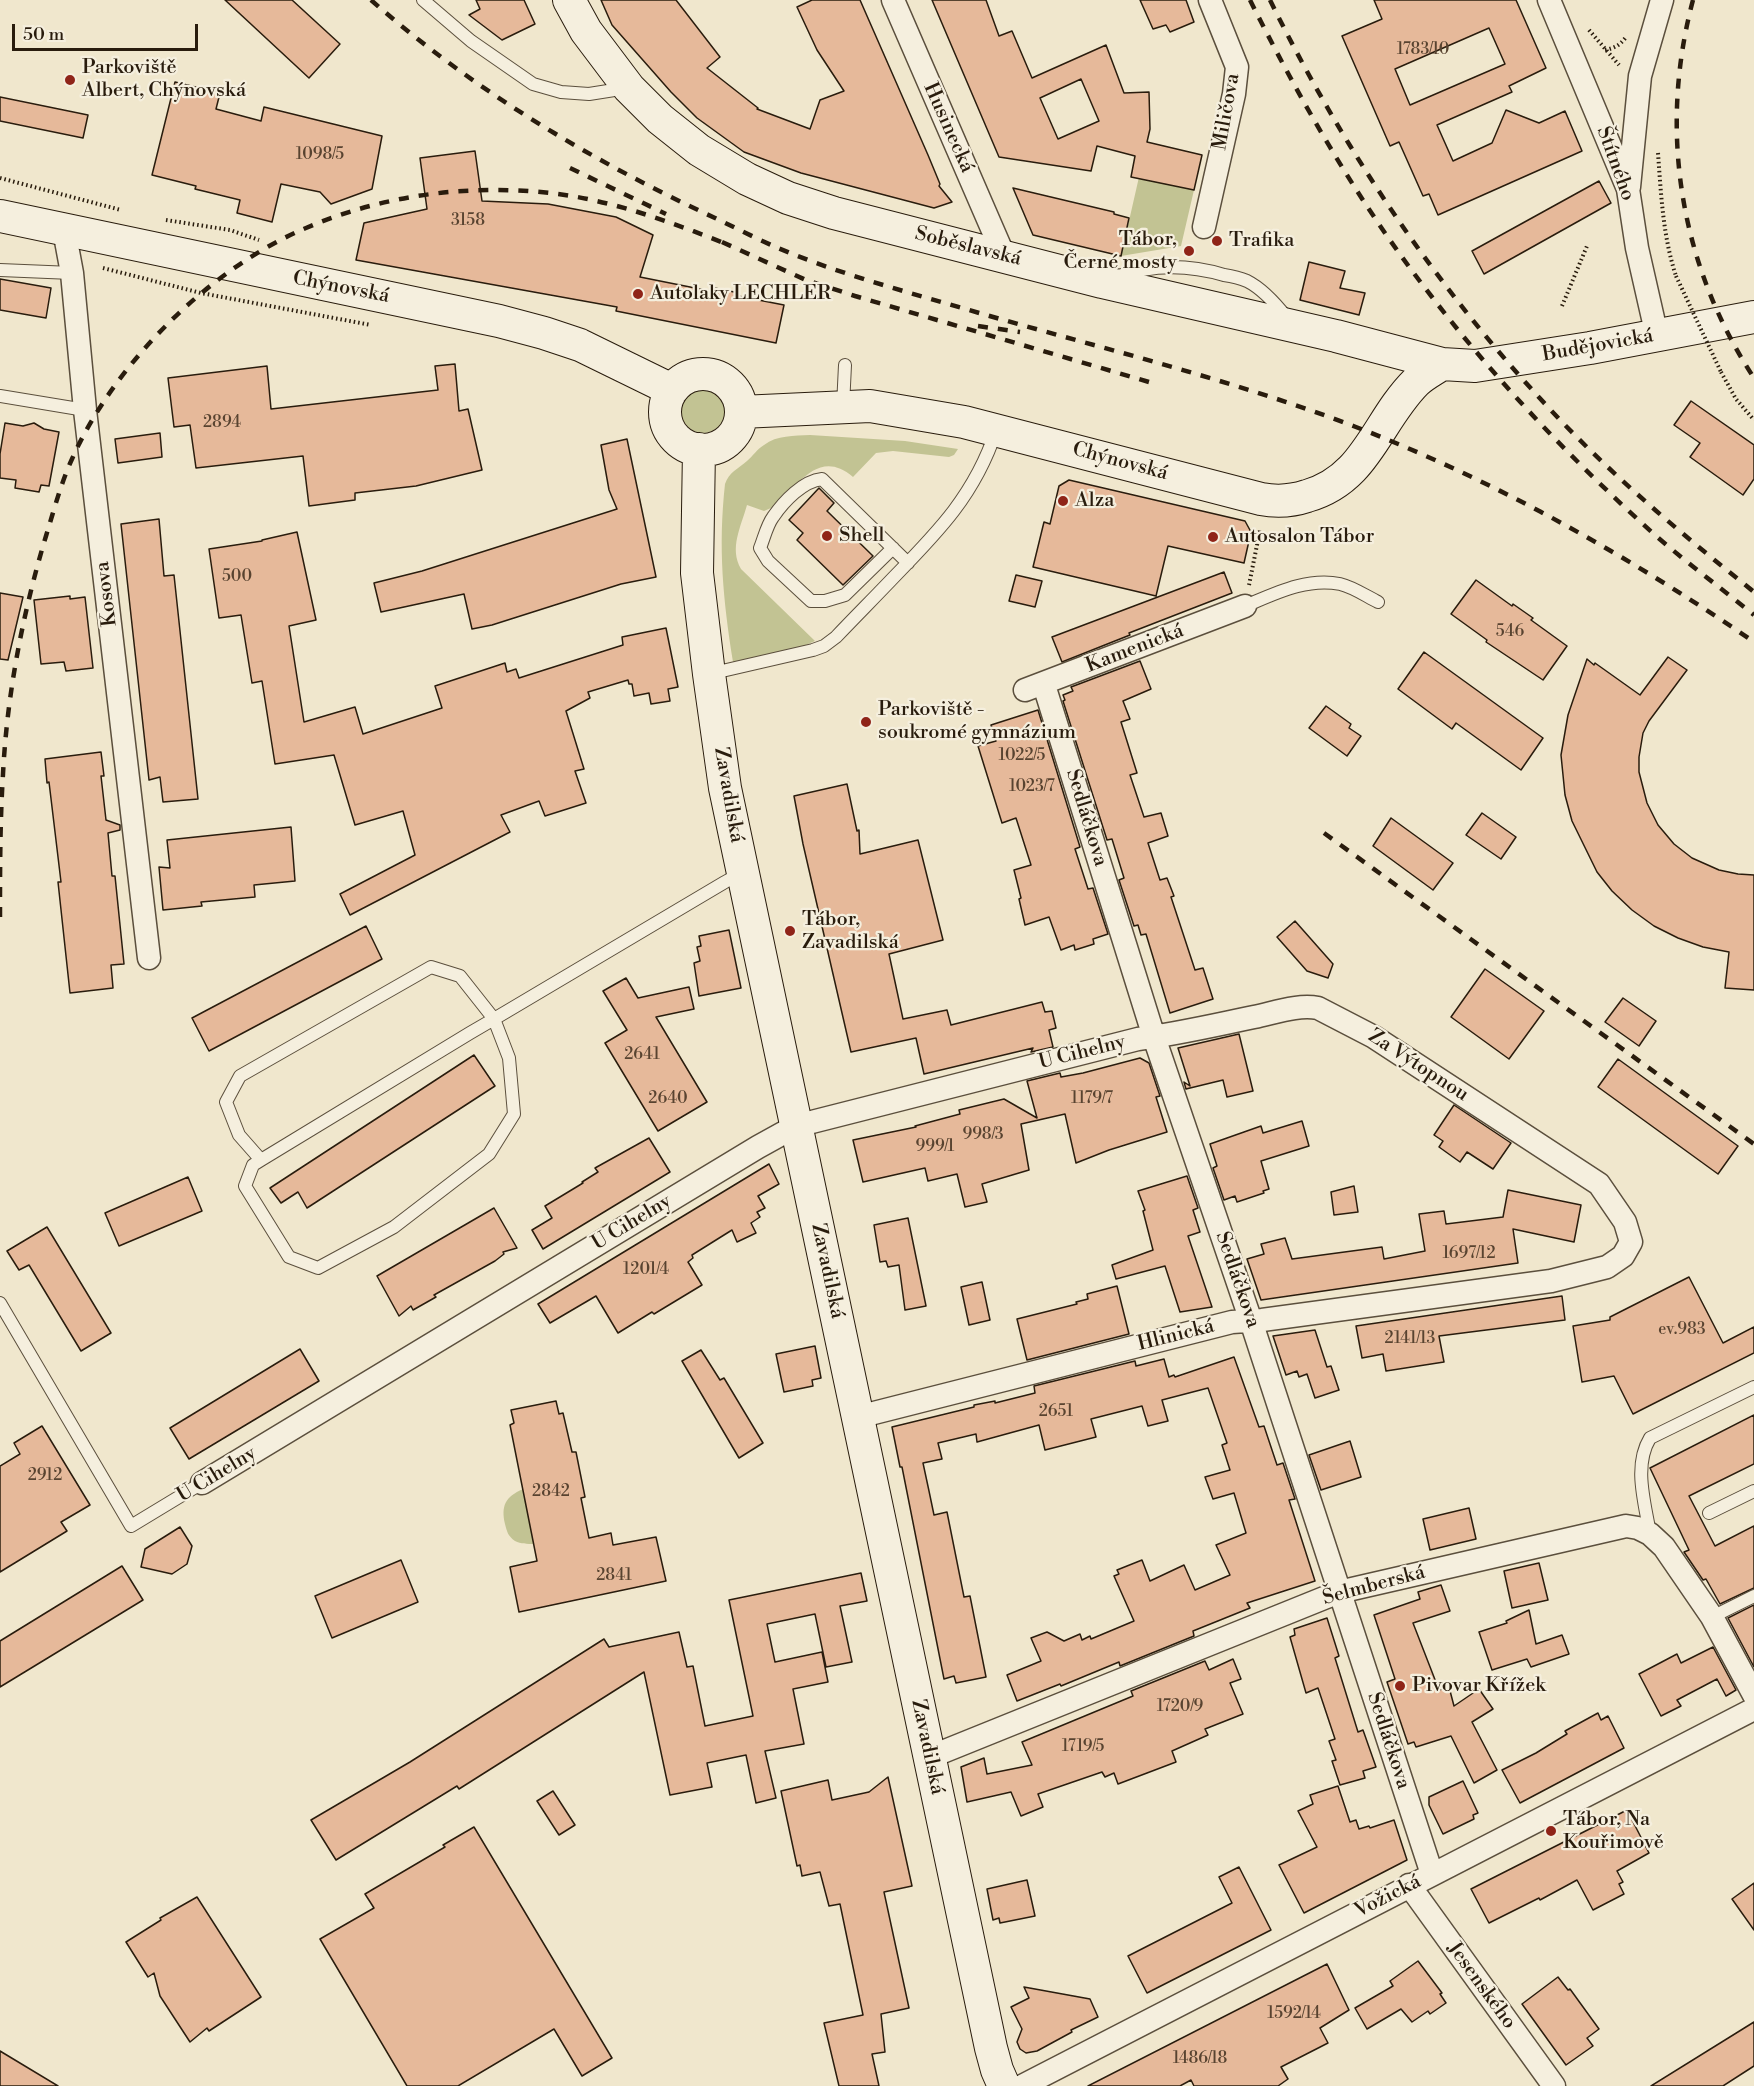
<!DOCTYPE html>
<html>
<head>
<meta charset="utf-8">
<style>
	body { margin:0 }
	#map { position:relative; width:1754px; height:2086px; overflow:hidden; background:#f0e7cd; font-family:"Libre Bodoni",serif }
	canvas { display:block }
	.scale { position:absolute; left:12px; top:24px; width:186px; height:27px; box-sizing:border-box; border:3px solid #291c0d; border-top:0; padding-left:8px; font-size:18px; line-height:21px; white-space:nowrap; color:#291c0d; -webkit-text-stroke:4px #f5efde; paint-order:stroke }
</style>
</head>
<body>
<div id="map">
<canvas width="1754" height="2086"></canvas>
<div class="scale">50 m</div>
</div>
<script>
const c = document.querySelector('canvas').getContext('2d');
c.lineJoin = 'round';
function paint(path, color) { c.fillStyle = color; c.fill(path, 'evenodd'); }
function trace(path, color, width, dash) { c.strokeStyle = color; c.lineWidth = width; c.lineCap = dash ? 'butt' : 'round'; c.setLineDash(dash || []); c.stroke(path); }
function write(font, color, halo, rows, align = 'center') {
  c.font = font + ' "Libre Bodoni",serif'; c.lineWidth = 4.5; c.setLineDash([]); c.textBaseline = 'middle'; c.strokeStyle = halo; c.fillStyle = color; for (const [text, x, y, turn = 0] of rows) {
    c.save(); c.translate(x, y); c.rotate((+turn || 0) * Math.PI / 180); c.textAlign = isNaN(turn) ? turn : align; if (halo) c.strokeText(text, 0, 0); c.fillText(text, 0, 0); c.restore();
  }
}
paint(new Path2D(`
	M1139,177L1194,190L1181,246L1121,256Z
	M681 411a22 22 0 1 1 44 0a22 22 0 1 1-44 0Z
	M810,435L905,441L958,449L954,455L949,457L893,451L876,453L853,477C817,446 796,490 771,508L764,511L747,505C741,527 729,548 741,569L815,641L801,647L733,662C723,599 718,548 725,484C729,472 738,469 747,461C753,456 757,449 764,445C777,435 794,436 810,435Z
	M523,1489L534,1544C527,1544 521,1544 515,1541C508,1536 507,1532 505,1524C501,1506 505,1497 523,1489Z`), '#c2c393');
const building = new Path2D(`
	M225,0H292L340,44L309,78Z
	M476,0H524L535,24L502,40L469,15L480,9Z
	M601,0H676L720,57L707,68L758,108L757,109L810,129L820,100L844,91L817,50L797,7L812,0H860L928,155L940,184L939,186L952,202L934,208L801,173L744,152L697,118L671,92L612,25Z
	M932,0H986L999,36L1012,31L1032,78L1106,45L1124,93L1149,92L1150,129L1147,142L1202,155L1194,190L1131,177L1135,156L1097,146L1091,171L999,157ZM1081,79L1099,121L1058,139L1040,98Z
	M1140,0H1186L1194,22L1170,32L1166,25L1153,29Z
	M1374,0H1516L1546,68L1509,86L1512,92L1437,125L1453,161L1492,143L1506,110L1539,123L1565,111L1582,151L1438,215L1429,194L1423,196L1399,142L1390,146L1342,36L1382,19ZM1489,28L1505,64L1410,105L1395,69Z
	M175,82L220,93L216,109L261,121L264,107L382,136L372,189L331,204L320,192L281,184L272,222L237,213L240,200L195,189L196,186L152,175Z
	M0,97L88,115L83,138L0,121Z
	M475,151L482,201L548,204L616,217L653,235L640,277L710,291V287L739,293L738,296L784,305L776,343L616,311L617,307L356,260L364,223L427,209L420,158Z
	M1599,181L1611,203L1484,274L1472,251Z
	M1013,188L1114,212V214L1129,218L1121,256L1033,235Z
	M1309,262L1345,271L1340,288L1365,293L1359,315L1300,300Z
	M0,279L51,288L46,318L0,310Z
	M455,364L459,411L468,409L482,470L416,486L355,493V500L309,506L303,456L196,468L190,425L174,427L168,378L267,366L271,409L438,390L435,366Z
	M1691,401L1754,445V479L1743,495L1690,457L1700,443L1674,425Z
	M5,423L23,426L34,423L44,429L59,432L49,486L41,485L39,492L15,488L16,480L0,478V454Z
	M160,433L162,457L118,463L115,439Z
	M627,439L656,577L621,584L492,625L472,629L464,594L381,612L374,583L422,571L617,509L609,490L601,445Z
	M1069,480L1245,521L1251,532L1244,563L1168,546L1156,596L1033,567L1044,522L1050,524L1059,486Z
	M819,488L834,503L827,511L873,556L843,585L797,540L803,533L789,520Z
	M159,519L164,576L174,575L198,799L163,802L160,777L149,780L121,524Z
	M297,532L316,620L289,626L304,722L355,707L363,734L442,708L435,686L505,663L507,672L516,669L519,678L623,645L622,637L666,628L678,687L668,689L670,701L651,704L649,693L634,696L632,684H629L628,680L588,692L590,698L566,711L584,769L575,771L586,803L545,816L539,801L501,815L510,832L350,915L340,894L415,855L403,811L355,825L334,755L275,764L262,681L252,683L241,615L219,618L209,549L262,541V540Z
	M1224,572L1232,593L1129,633L1130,635L1062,662L1052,637Z
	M1016,575L1042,581L1035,607L1009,601Z
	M1476,580L1512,606L1513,604L1533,618L1531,620L1567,646L1543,680L1486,642L1487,640L1451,614Z
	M0,593L23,597L8,660L0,659Z
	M70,596V599L85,597L93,668L66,671L64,662L41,664L34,600Z
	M1424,652L1543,738L1521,770L1456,723L1452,729L1398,689Z
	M1668,657L1687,670L1649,721L1643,733L1639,757V772L1647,803L1658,825L1674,844L1692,858L1719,870L1738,874L1754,875V990L1725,988L1729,952L1703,947L1678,938L1654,926L1632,910L1612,891L1597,872L1572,821L1565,795L1561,755L1568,715L1587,659L1594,665L1595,663L1640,695Z
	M1140,661L1151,689L1123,701L1130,719L1121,722L1137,773L1130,775L1144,817L1161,813L1168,836L1148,843L1160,880L1167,878L1174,896L1171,897L1195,970L1203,968L1213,999L1170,1013L1146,934L1141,935L1138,925L1134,926L1119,880L1124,878L1112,839L1107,840L1063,701L1065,700L1063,695L1073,691L1071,687Z
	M1326,706L1351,724L1349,728L1361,736L1347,756L1309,728Z
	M1038,710L1080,847L1075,849L1088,889L1093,888L1108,934L1093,939L1094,944L1075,950L1074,945L1061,950L1049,917L1025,925L1019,899L1021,898L1014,870L1031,865L1016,818L1002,823L978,746L996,741L991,725Z
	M101,752L104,776H101L106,820L120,825V830L108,833L112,876H115L124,964L111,965L113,988L70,993L58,882H61L49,782L47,783L45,759Z
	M847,784L857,831L859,830L860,854L918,840L943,940L889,954L903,1019L947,1010L951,1025L1042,1002L1045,1012L1052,1011L1056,1028L1049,1030L1053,1047L1031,1052L1033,1048L924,1074L916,1038L851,1052L803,844L794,796Z
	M1482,813L1516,837L1501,859L1466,835Z
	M1391,818L1453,863L1433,890L1373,846Z
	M291,827L295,881L254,885L255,897L201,902L202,906L163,910L159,867L170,868L167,840Z
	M1295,921L1333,964L1328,978L1307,971L1277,937Z
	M366,926L382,959L209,1051L192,1018Z
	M729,930L741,988L699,996L694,963L700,961L697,947L701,946L699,936Z
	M1485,969L1544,1011L1509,1059L1451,1017Z
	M626,978L638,998L689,987L694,1009L656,1017L707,1102L658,1131L605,1043L627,1030L603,991Z
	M1623,998L1656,1021L1639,1046L1605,1022Z
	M1239,1034L1253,1091L1227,1097L1223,1080L1186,1089L1184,1082L1190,1086L1178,1048Z
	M474,1055L495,1086L307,1208L298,1192L281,1203L270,1188Z
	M1140,1058L1149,1063L1160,1096L1156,1097L1167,1132L1109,1150L1076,1163L1065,1114L1021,1124L1029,1170L982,1184L987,1202L965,1207L957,1174L928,1181L925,1168L863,1182L853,1140L916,1127L915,1126L960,1114L959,1110L1004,1099L1037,1118L1027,1081L1060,1073L1061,1077L1083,1073Z
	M1618,1059L1738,1146L1718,1174L1598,1087Z
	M1454,1105L1511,1143L1493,1169L1467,1152L1460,1162L1439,1147L1443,1141L1434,1135Z
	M1302,1121L1309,1146L1261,1161L1269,1189L1263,1191L1264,1193L1237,1202L1235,1196L1224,1200L1213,1168L1217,1166L1210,1144L1261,1126L1263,1133Z
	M649,1138L670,1172L543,1249L532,1230L552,1218L545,1206L583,1183L582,1182L598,1172L595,1168Z
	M769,1164L779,1184L758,1196L765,1208L757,1212L760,1217L751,1223L756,1233L737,1242L732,1230L692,1255L693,1258L688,1262L702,1285L654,1314L652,1312L618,1333L596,1296L550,1323L538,1304Z
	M1187,1176L1198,1208L1193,1210L1200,1232L1188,1236L1212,1307L1180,1312L1165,1266L1116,1279L1112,1265L1153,1250L1143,1211L1145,1210L1138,1191Z
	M188,1177L202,1211L119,1246L105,1213Z
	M1354,1186L1358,1212L1334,1215L1331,1192Z
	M1508,1190L1581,1205L1574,1242L1513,1229L1518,1263L1261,1300L1247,1259L1264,1254L1261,1244L1285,1238L1292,1259L1382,1247L1384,1259L1425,1251L1419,1214L1444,1211L1446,1224L1503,1217Z
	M494,1208L517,1248L503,1252L504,1254L495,1261L434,1295L436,1297L413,1310L411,1306L399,1316L377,1276Z
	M908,1218L926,1306L905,1310L899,1265L888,1267L886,1261L880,1262L874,1225Z
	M47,1227L111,1333L81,1351L29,1265L19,1270L7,1251Z
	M1689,1277L1723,1343L1754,1327V1353L1633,1414L1614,1376L1582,1382L1573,1326L1610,1320V1317Z
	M982,1282L990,1320L969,1325L961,1287Z
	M1117,1286L1129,1334L1027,1360L1017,1319L1077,1304L1076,1302L1088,1299L1087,1294Z
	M1562,1296L1565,1320L1439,1336L1444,1362L1386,1371L1383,1354L1362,1358L1356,1326Z
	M1315,1330L1327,1367L1331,1366L1339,1390L1315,1398L1307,1374L1299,1377L1297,1371L1286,1375L1273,1336Z
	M815,1346L821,1378L812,1380L813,1386L784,1392L776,1354Z
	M300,1349L319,1381L189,1459L170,1428Z
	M701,1350L720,1380L724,1378L763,1443L739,1458L682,1361Z
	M1234,1357L1259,1427L1264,1426L1277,1465L1283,1463L1295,1499L1289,1500L1315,1581L1247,1603L1250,1608L1193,1631L1194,1636L1120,1666L1119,1662L1061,1686L1060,1684L1017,1701L1007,1675L1041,1661L1031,1638L1047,1632L1064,1641L1080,1634L1082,1640L1090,1636L1091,1639L1134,1621L1114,1576L1119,1574L1117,1570L1142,1560L1150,1581L1184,1565L1195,1590L1230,1575L1216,1545L1246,1533L1234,1493L1213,1499L1205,1477L1230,1470L1222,1445L1227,1443L1208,1388L1162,1400L1168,1421L1148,1426L1142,1406L1091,1419L1096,1437L1045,1450L1039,1425L977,1442L976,1434L938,1443L942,1459L923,1463L929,1491L934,1515L947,1512L964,1597L970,1596L986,1677L956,1683L954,1676L944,1679L902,1467H900L892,1427L974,1407V1405L995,1401V1403L1035,1393L1034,1386L1135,1361L1136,1366L1164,1359L1169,1377L1174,1375L1175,1377Z
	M556,1401L559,1414L563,1413L572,1452H576L585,1497L581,1498L589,1538L611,1533L613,1545L656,1537L666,1581L519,1612L510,1567L537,1561L510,1425L514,1423L511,1410Z
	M1754,1415V1464L1689,1496L1715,1546L1754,1526V1588L1720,1604L1706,1579L1703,1580L1684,1552L1689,1550L1650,1468Z
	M42,1426L90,1505L61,1522L67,1531L0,1572V1466L20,1454L14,1443Z
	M1350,1441L1361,1477L1321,1490L1309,1455Z
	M1469,1508L1476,1539L1430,1550L1423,1519Z
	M180,1527L192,1546L187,1564L172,1574L141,1567L145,1549Z
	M401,1560L418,1602L332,1638L315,1596Z
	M1539,1563L1548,1600L1512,1608L1504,1571Z
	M122,1566L143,1600L0,1687V1641Z
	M861,1573L867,1601L840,1606L852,1662L826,1667L815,1614L767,1624L775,1662L822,1652L828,1682L793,1689L804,1744L765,1751L776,1798L756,1803L746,1755L707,1763L712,1787L670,1795L644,1672L459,1789L457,1786L336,1860L311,1820L410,1762L604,1639L609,1647L679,1632L687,1667L693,1666L705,1726L753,1716L729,1600Z
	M1441,1585L1450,1611L1413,1623L1439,1690L1449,1687L1454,1706L1479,1689L1493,1709L1472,1722L1497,1770L1474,1783L1451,1736L1416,1747L1414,1742L1408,1744L1387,1682L1395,1679L1374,1615L1420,1599L1418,1592Z
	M1754,1605V1667L1728,1618Z
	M1529,1610L1536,1644L1562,1635L1569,1654L1531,1667L1527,1659L1492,1670L1479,1632L1507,1623L1506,1621Z
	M1327,1618L1339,1656L1335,1658L1358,1732L1363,1730L1376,1767L1363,1771L1365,1778L1340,1785L1332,1761L1336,1760L1329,1741L1335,1739L1318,1688L1306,1693L1290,1637L1295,1635L1294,1629Z
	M1713,1647L1736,1690L1726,1696L1717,1679L1677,1700L1681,1706L1661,1716L1639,1674L1677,1654L1681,1663Z
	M1233,1659L1241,1679L1230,1683L1243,1714L1205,1729L1208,1735L1172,1751L1176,1762L1118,1784L1114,1773L1105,1777L1102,1772L1038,1794L1043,1807L1021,1816L1011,1792L967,1802L961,1767L984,1758L987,1774L1032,1765L1022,1742L1133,1696L1131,1691L1205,1661L1209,1670Z
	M1598,1713L1601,1720L1608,1716L1624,1748L1520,1803L1502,1770L1536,1753L1567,1734L1565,1731Z
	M888,1777L912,1886L884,1892L909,2008L881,2014L885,2052L872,2054L879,2086H839L824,2023L863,2015L840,1904L829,1906L820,1872L802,1876L800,1865L797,1866L781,1791L828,1780L832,1800L869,1792Z
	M1463,1781L1478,1813L1473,1815L1474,1819L1443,1834L1429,1805V1797Z
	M1338,1786L1350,1822L1356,1820L1359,1829L1369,1826L1370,1828L1394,1820L1407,1860L1304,1913L1279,1865L1317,1847L1298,1811L1313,1804L1310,1795Z
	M553,1791L575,1825L559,1835L537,1801Z
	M1627,1810L1649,1853L1617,1871L1623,1882L1619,1884L1624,1894L1593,1910L1577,1880L1540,1900L1539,1898L1489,1923L1471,1889Z
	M474,1827L612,2058L582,2076L554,2029L458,2086H407L320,1939L374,1908L365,1894L445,1847L443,1845Z
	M1239,1867L1271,1930L1147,1993L1128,1956L1232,1903L1219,1877Z
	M1027,1880L1035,1916L1000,1923L999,1918L993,1920L987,1889Z
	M1754,1883V1930L1732,1899Z
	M197,1897L261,1997L209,2031L207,2028L190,2042L160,1996L154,1973L148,1977L126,1942L161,1920L160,1918Z
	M1418,1961L1442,1993L1440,1994L1446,2003L1430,2014L1428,2011L1412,2022L1401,2009L1367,2029L1355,2008L1393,1986L1390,1981Z
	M1327,1964L1349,2010L1320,2028L1328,2043L1281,2067L1288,2079L1278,2086H1194L1191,2080L1180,2086H1088Z
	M1558,1977L1568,1990L1570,1989L1599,2029L1587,2038L1593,2046L1566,2065L1522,2004Z
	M1024,1987L1090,1999L1098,2017L1071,2030L1072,2032L1037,2051L1026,2053L1020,2049L1017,2042L1022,2029L1011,2007L1029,1998Z
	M1754,2022V2066L1723,2086H1651Z
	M0,2051L58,2086H0Z`);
paint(building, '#e6b99a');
trace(building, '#291c0d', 1.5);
const lane = new Path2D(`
	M423,0L471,41L533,84L561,92L589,94L627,88
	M0,270L72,273
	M1116,277C1152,264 1187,264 1224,275C1231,276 1240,278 1247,281C1263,289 1276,304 1287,318
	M0,396L85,410
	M843,406L845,365
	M893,548L845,595L825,601H811L768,561L760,548C764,538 767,525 773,517C784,501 803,481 822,479L908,563
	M1245,606C1274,594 1307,577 1340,584C1353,587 1366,596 1378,602
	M709,674L813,650L824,646L836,637C855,617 875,597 894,577C939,531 975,494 996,431
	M261,1160L239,1135L226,1102L240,1076L431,967L460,976L494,1019L509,1058L514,1114L489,1154L394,1227L318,1268L289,1257L245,1186L253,1165L261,1160L470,1033L494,1019L725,882L741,873
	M0,1303L131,1526L202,1483
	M1709,1513L1754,1491
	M1650,1534C1645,1503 1633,1466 1650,1438L1754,1387
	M1712,1617L1754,1596`);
const street = new Path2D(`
	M893,0L1004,256
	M1549,0L1628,189L1637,248L1657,336
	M1629,187L1640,76L1662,0
	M1204,227L1234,94L1237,67L1210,0
	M64,230L72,273L85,410L149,958
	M1044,685L1154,1037L1251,1321L1432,1874
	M1025,690L1245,606
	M202,1483L758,1147L796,1126L1138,1039C1177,1034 1215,1025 1254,1017C1274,1013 1298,1004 1318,1008L1374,1037L1599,1184L1625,1222L1631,1242L1623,1256L1607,1267L1551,1281L1262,1320L1232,1322L858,1417
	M930,1757L1339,1592L1626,1526L1638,1528L1650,1534L1664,1547L1712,1617L1754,1695
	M1409,1885L1554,2086
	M1022,2086L1754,1709`);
const secondary = new Path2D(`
	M569,0L586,31L629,88L660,119L699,150L747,179L788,198L834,213L1102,282L1336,336L1442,364L1475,366L1590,348L1754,317
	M0,216L499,321L544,333L580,345L672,390
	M665 412a38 38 0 1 1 76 0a38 38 0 1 1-76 0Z
	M741,412L870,406L964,422L1261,499C1277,502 1292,501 1307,496C1367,479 1376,422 1416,382C1423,375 1433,370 1442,364
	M699,449L697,573L709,674L725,788L991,2048L997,2070L1004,2086`);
trace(lane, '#5b4f3d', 14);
trace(street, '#5b4f3d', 25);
trace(secondary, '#291c0d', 34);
trace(new Path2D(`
	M1589,30L1619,65
	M1605,50C1615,48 1620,45 1626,37
	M1658,153C1661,194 1663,237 1676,276
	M0,178L121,210
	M166,220L230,230L259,240
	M103,268L201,293L371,325
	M1562,306L1587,246
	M1721,372L1736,399L1754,420
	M1249,585L1260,530L1259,528`), '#291c0d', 4, [1.5, 3]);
trace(lane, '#f5efde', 12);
trace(street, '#f5efde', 22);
trace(secondary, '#f5efde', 32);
trace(new Path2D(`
	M371,0C473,90 592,161 715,218C736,228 757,239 778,248C837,273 900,290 962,308C1085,344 1211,374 1332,418C1482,473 1623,552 1754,642
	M1250,0C1302,104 1360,205 1432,297C1498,383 1575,463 1655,535C1687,563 1721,588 1754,615
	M1270,0C1346,155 1444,299 1564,424C1623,485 1688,539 1754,592
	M1693,0C1658,131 1680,265 1754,378
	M570,168L666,214
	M722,242L806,280L855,296L1149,382
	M978,326L1020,332
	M1324,833L1754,1144
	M0,917C0,869 0,822 3,774C7,694 23,612 46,536C54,510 61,483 72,459C114,364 210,268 306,228C383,195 467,184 550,193C612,200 671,222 729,245`), '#291c0d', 4.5, [10, 10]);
trace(new Path2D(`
	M1676,276L1721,372`), '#291c0d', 4, [1.5, 3]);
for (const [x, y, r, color] of [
	[70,80,6,"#8f2418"],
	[1217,241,6,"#8f2418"],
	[1189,251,6,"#8f2418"],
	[638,294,6,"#8f2418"],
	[1063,501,6,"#8f2418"],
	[827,536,6,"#8f2418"],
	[1213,537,6,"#8f2418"],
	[866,722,6,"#8f2418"],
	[790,931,6,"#8f2418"],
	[1400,1686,6,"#8f2418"],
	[1551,1831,6,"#8f2418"]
]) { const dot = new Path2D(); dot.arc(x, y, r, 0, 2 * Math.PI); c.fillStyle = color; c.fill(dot); trace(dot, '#f5efde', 2); }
write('16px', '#584330', null, [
	["1783/10",1423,50],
	["1098/5",320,155],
	["3158",468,221],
	["2894",222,423],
	["500",237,577],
	["546",1510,632],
	["1022/5",1022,756],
	["1023/7",1032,787],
	["2641",642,1055],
	["2640",668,1099],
	["1179/7",1092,1099],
	["998/3",983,1135],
	["999/1",935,1147],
	["1697/12",1469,1254],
	["1201/4",646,1270],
	["ev.983",1682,1330],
	["2141/13",1410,1339],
	["2651",1056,1412],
	["2912",45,1476],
	["2842",551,1492],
	["2841",614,1576],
	["1720/9",1180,1707],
	["1719/5",1083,1747],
	["1592/14",1294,2014],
	["1486/18",1200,2059]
]);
write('20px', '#291c0d', '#f5efde', [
	["Parkoviště",82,68],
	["Albert, Chýnovská",82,91],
	["Tábor,",1177,240,"right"],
	["Černé mosty",1177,263,"right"],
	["Trafika",1229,241],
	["Autolaky LECHLER",650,294],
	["Alza",1075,501],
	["Shell",839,536],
	["Autosalon Tábor",1225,537],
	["Parkoviště -",878,710],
	["soukromé gymnázium",878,733],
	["Tábor,",802,920],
	["Zavadilská",802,943],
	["Pivovar Křížek",1412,1686],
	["Tábor, Na",1563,1820],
	["Kouřimově",1563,1843]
], 'left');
write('20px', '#291c0d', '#f5efde', [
	["Miličova",1227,112,-80],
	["Husinecká",948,128,66],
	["Štítného",1615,164,70],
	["Soběslavská",968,247,14],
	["Chýnovská",341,288,11],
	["Budějovická",1598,346,-10],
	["Chýnovská",1120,462,15],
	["Kosova",107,594,-97],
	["Kamenická",1135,649,-21],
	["Zavadilská",728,795,80],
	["Sedláčkova",1086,818,73],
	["U Cihelny",1082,1053,-14],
	["Za Výtopnou",1418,1066,33],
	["U Cihelny",632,1223,-31],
	["Zavadilská",827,1271,78],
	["Sedláčkova",1237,1280,71],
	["Hlinická",1176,1336,-14],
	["U Cihelny",217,1475,-31],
	["Šelmberská",1374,1586,-15],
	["Sedláčkova",1388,1741,72],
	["Zavadilská",927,1747,78],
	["Vožická",1388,1897,-27],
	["Jesenského",1481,1986,54]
]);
</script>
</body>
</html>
